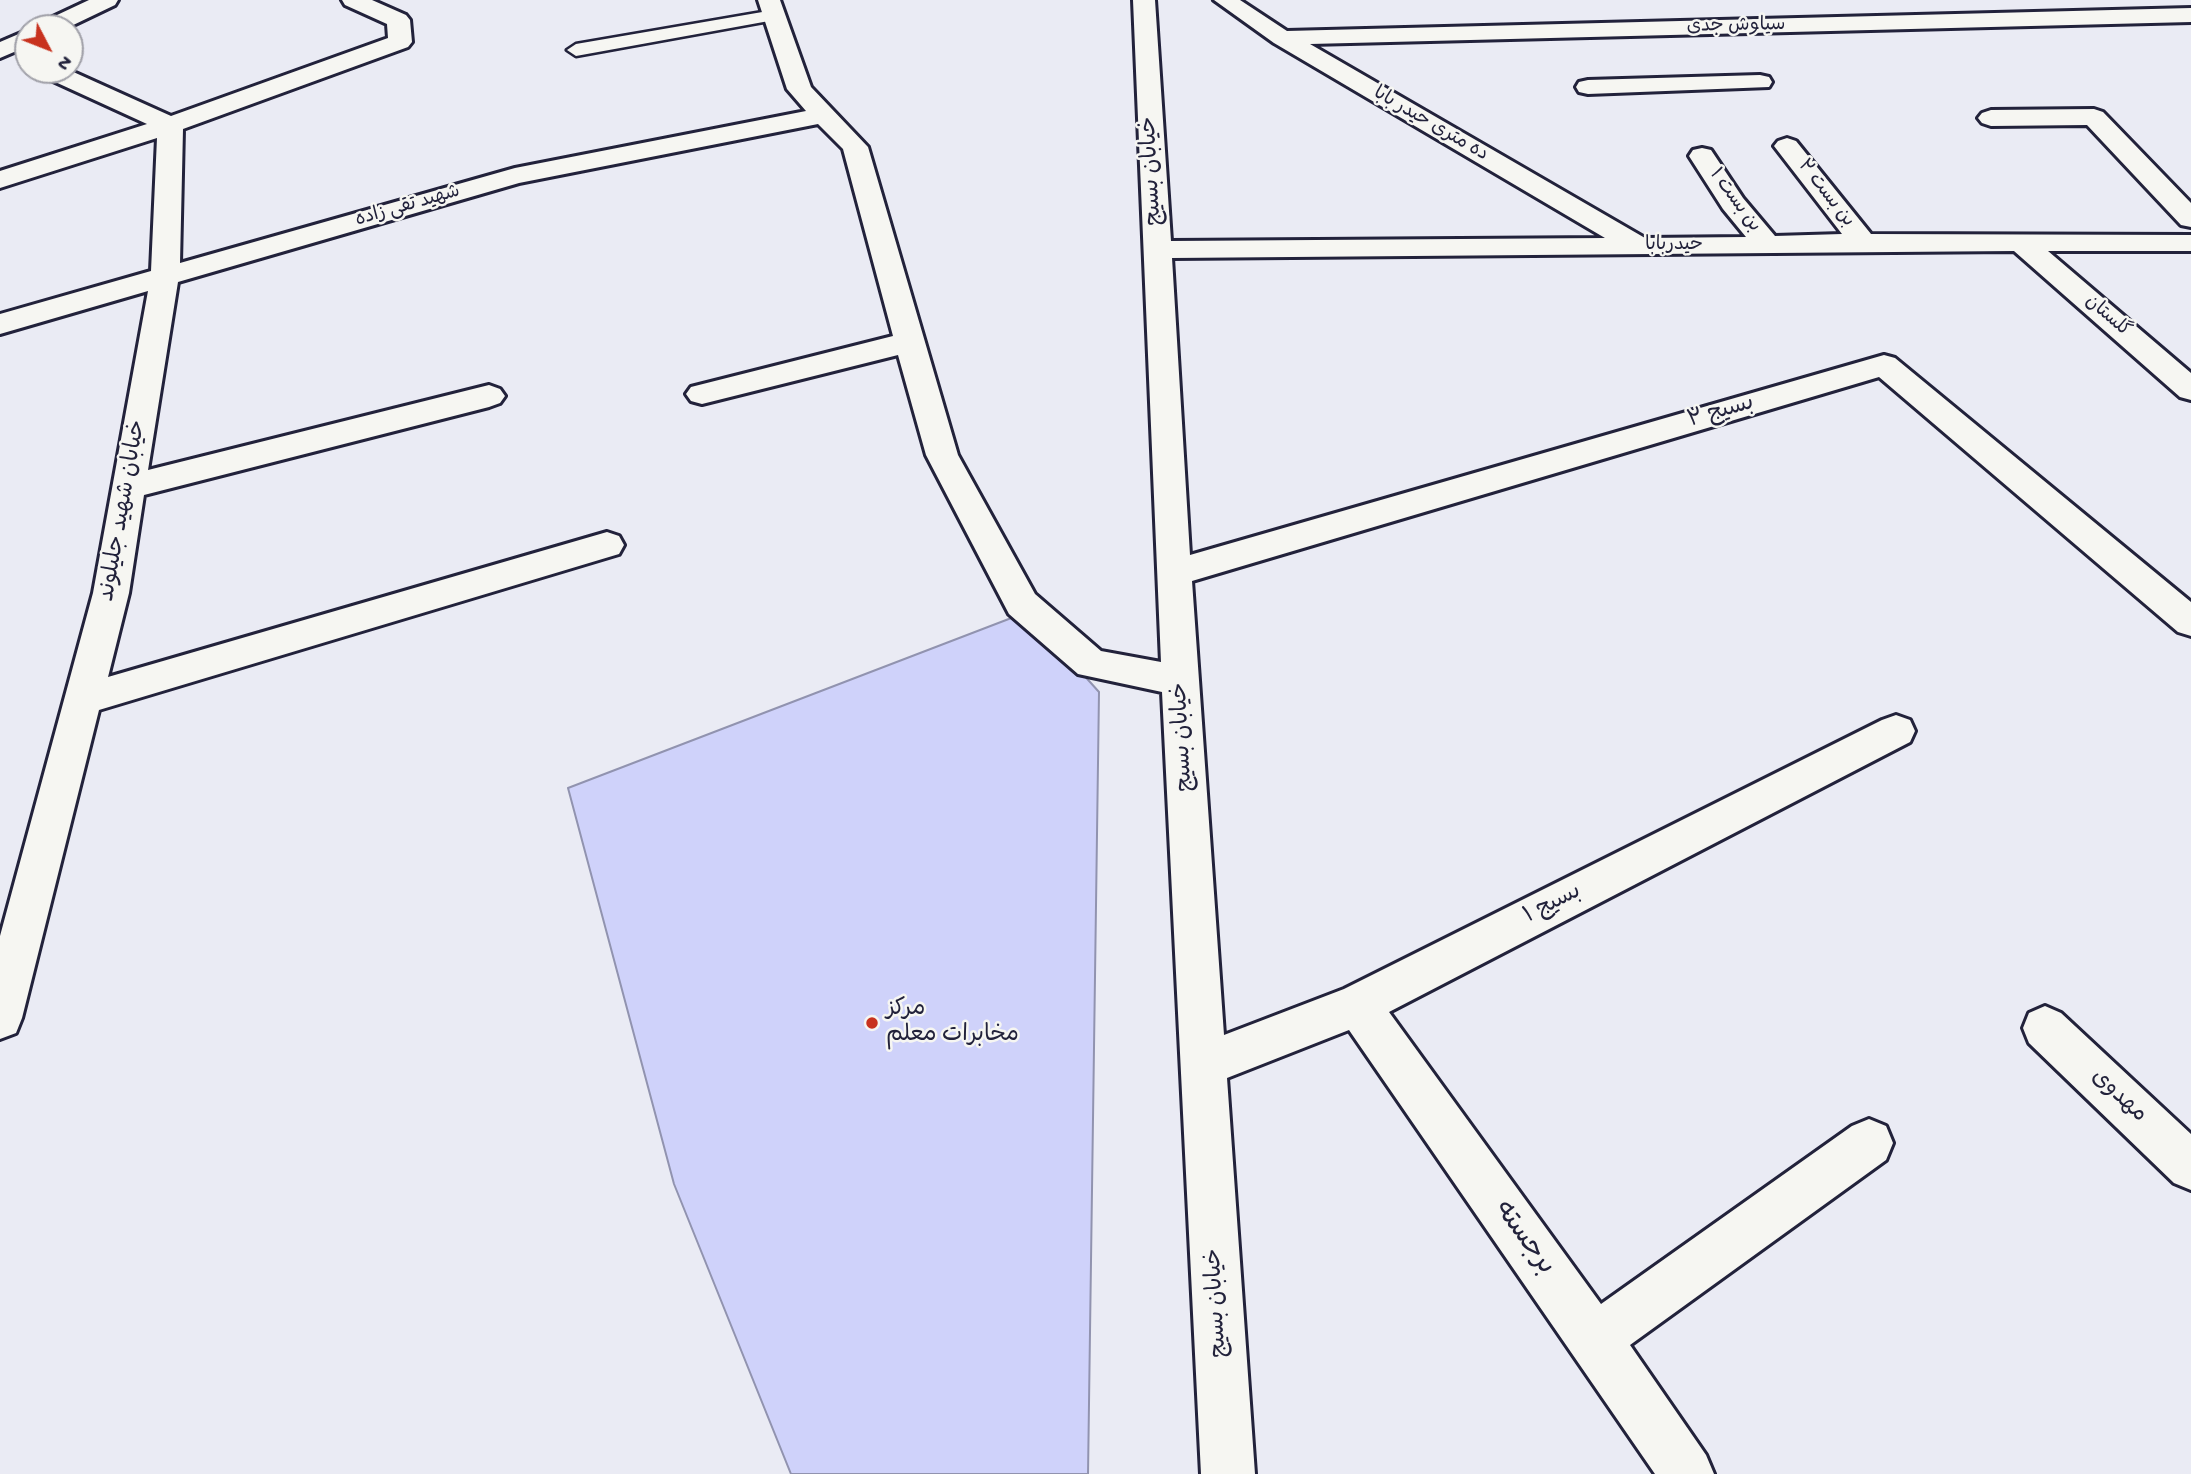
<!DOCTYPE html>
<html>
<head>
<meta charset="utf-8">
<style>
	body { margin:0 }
	#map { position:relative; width:2191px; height:1474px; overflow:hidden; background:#eaebf4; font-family:"Gochi Hand",sans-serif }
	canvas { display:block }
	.north { position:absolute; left:14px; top:14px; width:70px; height:70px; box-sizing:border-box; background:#f6f6f2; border:2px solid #a1a1a9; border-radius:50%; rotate:132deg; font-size:19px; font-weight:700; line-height:28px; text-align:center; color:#22223b }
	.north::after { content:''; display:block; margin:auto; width:24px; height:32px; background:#c8321e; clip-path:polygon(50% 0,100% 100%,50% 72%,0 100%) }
</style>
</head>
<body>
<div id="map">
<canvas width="2191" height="1474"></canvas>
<div class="north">N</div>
</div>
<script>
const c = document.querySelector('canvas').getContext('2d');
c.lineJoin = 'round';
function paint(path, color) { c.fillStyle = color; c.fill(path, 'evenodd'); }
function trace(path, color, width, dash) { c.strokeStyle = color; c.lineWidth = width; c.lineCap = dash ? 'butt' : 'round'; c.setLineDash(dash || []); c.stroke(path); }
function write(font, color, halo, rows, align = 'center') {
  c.font = font + ' "Gochi Hand","Playpen Sans Arabic",sans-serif'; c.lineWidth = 5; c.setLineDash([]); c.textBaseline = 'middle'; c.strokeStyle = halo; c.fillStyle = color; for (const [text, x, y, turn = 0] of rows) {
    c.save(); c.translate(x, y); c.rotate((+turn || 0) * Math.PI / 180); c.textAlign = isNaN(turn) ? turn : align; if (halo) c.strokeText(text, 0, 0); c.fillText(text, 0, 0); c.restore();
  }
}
const building = new Path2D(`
	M1027,612L1099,692L1088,1474H791L674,1184L568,788Z`);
paint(building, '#cfd2fa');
trace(building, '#9193af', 2);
const service = new Path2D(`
	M774,10L780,11L783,15L780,19L576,56L567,50L576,44Z`);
const minor = new Path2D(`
	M89,0H118L115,5L67,28H36L40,23Z
	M342,0H372L406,15L410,20L412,42L408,47L183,129L180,263L515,168L806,111L787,89L758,0H780L811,87L868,147L958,455L1035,594L1101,651L1161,662L1133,0H1155L1171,241L1605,238L1274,43L1214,0H1240L1287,31L2191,8V22L1310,44L1645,238L1746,237L1723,209L1689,156L1693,150L1702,148L1711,150L1743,198L1775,236L1842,234L1774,146L1778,141L1787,138L1796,141L1871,234L2191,235V251H2048L2191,373V400L2180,397L2014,251L1172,258L1190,555L1884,355L1895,358L2191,602V636L2178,632L1879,377L1192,581L1224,1035L1344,989L1882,720L1896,715L1910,720L1915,731L1910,742L1389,1012L1601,1304L1852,1126L1869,1119L1886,1126L1893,1143L1886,1160L1630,1345L1706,1455L1714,1474H1655L1349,1030L1227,1078L1255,1474H1201L1162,692L1078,674L1009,614L926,455L898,355L702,404L691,401L686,394L691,387L893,336L843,149L818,124L519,183L178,282L148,470L489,385L500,389L505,396L500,403L489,407L144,495L129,593L108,677L607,532L619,536L624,545L619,554L99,710L22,1018L16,1033L0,1039V936L93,593L148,291L0,334V314L151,271L157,138L0,188V171L147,124L40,75L37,70H69L171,116L388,38L387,24L345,5Z
	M28,30V46L0,58V42Z
	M1760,75L1769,77L1772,82L1769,87L1588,94L1579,92L1576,87L1579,82L1588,80Z
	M2094,109L2103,112L2191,203V227L2181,225L2087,125L1991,126L1982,123L1978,118L1982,113L1991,110Z
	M2045,1006L2061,1013L2191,1134V1190L2174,1183L2029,1043L2023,1028L2029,1013Z`);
trace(service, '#22223b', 5);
trace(minor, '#22223b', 6);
paint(service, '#f6f6f2');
paint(minor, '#f6f6f2');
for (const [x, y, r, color] of [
	[872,1023,7,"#c8321e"]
]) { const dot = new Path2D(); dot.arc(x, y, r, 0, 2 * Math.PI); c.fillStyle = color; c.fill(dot); trace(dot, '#f6f6f2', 2.5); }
write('19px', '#22223b', '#f6f6f2', [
	["سیاوش جدی",1736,27,-1],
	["ده متری حیدر بابا",1430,125,30],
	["بن بست ۲",1825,194,52],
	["بن بست ۱",1734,201,54],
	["شهید تقی زاده",408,207,-16],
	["حیدربابا",1674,246],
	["گلستان",2107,317,41]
]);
write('23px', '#22223b', '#f6f6f2', [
	["خیابان بسیج",1153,171,-93],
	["بسیج ۲",1721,413,-16],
	["خیابان شهید جلیلوند",124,511,-80],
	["خیابان بسیج",1184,737,-93],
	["بسیج ۱",1553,905,-27],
	["مهدوی",2118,1097,43],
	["خیابان بسیج",1218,1303,-93]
]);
write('23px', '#22223b', '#f6f6f2', [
	["مرکز",886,1010],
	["مخابرات معلم",886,1036]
], 'left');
write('28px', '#22223b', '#f6f6f2', [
	["برجسته",1523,1239,54]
]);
</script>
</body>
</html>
